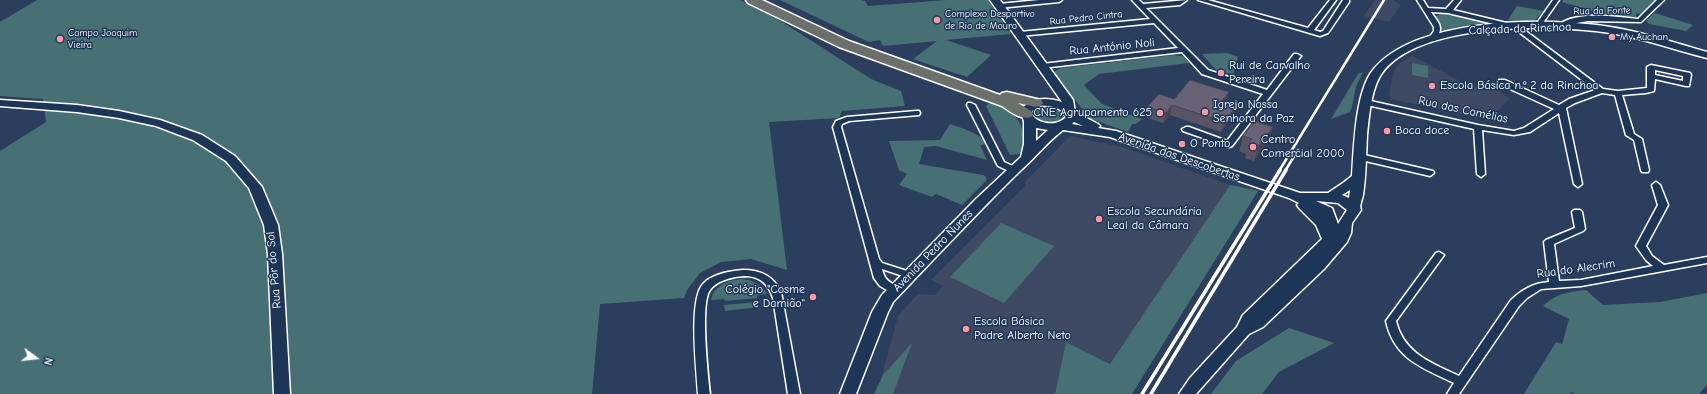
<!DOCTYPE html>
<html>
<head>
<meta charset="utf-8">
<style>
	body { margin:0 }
	#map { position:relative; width:1707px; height:394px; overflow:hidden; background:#2c3e5d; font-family:"Comic Neue",sans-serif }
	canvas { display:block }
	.north { position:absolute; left:16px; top:338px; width:40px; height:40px; -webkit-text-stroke:3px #1d3557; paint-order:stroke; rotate:105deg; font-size:11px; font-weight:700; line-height:16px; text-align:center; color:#fff }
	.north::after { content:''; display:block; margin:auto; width:14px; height:18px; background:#fff; clip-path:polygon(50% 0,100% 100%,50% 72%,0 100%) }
</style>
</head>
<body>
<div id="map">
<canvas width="1707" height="394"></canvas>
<div class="north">N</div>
</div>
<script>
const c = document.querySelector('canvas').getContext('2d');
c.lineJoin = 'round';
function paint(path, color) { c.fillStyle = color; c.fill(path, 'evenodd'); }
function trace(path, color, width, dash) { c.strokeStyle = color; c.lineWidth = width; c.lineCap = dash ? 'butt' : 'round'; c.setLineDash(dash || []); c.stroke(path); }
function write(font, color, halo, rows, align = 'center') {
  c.font = font + ' "Comic Neue",sans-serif'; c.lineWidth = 3; c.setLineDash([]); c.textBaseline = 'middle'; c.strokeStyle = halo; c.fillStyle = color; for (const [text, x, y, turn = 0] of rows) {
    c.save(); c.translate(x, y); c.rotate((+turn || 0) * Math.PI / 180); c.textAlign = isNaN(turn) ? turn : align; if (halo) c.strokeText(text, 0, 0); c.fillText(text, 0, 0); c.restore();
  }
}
paint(new Path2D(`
	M1375,0H1394V1L1401,5L1389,22L1364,16Z
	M1412,56L1466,84L1499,90L1510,99L1494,114H1484L1479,118L1391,99L1389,94L1391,83L1395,69L1399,64Z
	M1070,136L1122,147L1230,185L1110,364L1066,342L1055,394H877L898,316L918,294L935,295L943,286L931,280L1025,186V182Z`), '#3e4964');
paint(new Path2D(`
	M37,0H740L776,18L871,79L901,91L905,106L842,111L839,118L769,122L787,270L751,259L721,262L700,273L687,290L684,298L600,304L592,394H0V151L46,122L43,99L0,96V22Z
	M780,0H861L865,1L868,6L947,0H988L1011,34L946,40L991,55L967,77L913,59L937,41L883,46L880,40L869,42Z
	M1563,0H1655L1641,14L1636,13V18L1599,15L1587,9L1562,2Z
	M1517,6L1544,11L1532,23L1508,20Z
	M1447,12L1495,23L1494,25L1476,24L1452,28V30L1441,32L1434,18L1441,13Z
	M1655,13L1693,25L1686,31L1649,24L1646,20Z
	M1227,53L1238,57L1233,75L1216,70L1202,54Z
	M1173,55L1183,56L1189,63L1099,74L1084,85L1102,104L1142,119L1136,124H1132L1128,132L1089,118L1054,72L1061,68Z
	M1412,63L1428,66V78L1412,75Z
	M1363,72L1356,86L1352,107L1350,112L1331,119L1358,74Z
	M991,102C1008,109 1024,118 1023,139C1023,145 1023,150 1019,154L1010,155L986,106Z
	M1042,106L1057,108L1066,115V118C1057,125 1035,127 1033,113L1037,108Z
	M950,124C963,129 979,132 987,144L980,145L987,160L936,146L924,147L919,164L983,175L986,177V181L962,205L936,194L932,197L899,185L907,174L899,170L889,141L940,140Z
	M1230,185C1240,187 1249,188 1258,191L1132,394H1055L1066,342L1110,364Z
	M1001,223L1054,246L1004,303L950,277Z
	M743,279C754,281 762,284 767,294L757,295V298L725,301L724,299L711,300C714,285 729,280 743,279Z
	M1586,290L1603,305L1660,302L1707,293V385L1699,394H1575L1571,392L1570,394H1524L1556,342L1562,344L1569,319L1543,306C1557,293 1568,292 1586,290Z
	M758,302V307L725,311L724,305Z
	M1289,328L1334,343L1279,372L1262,394H1211L1236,361Z
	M912,343L893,394H874L883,375Z`), '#477075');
const street = new Path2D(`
	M1039,0H1062L1059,2L999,8L996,6L999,4Z
	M1132,0H1139L1143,4L1187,0L1180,5L1146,8L1208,70L1267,90L1294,54H1297L1301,56L1232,146L1229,147L1183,131L1182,129L1186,127H1189L1227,141L1263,94L1202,74L1182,52L1042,68L1038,66L1042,64L1178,48L1154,23L1020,36L1016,34L1020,32L1150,19Z
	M1198,0H1208L1308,28L1330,0H1336L1314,30L1320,32L1323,31L1343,0H1349V2L1328,33L1320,36Z
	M1417,0H1423L1428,8L1446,9L1454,0H1461L1453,10L1519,26L1603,89L1618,91L1647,88V67L1651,65L1690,73L1691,75L1689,86H1686L1655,79L1654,91L1646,93L1622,95L1634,134L1642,139L1649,170L1648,172H1642L1641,170L1634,140L1626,135L1615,95L1602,93L1575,103L1566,108L1582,184L1578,187L1574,184L1559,113L1530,132L1514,135L1482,130L1485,174L1481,177L1477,174L1474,129L1363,104L1362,102L1366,100L1478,125L1514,131L1524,128L1554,109L1499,84V80H1505L1559,105L1569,99L1595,90L1515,29L1448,13L1431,12C1439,24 1444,26 1436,40H1430L1429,38L1434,31V27ZM1655,70L1683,76V81L1655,75Z
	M1553,0H1559L1540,27H1536L1535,26Z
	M1657,0H1664L1641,22L1588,21L1571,24L1561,28L1558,26C1574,10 1617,17 1638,19Z
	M968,103H971L975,105L1004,162L1017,168L1018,170L1017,172H1011L998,166L967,105Z
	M916,111H919L920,113L919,115L849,121L842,124L841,127L879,259L882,263L913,273L914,275L913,277L909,278L882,269C886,285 892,280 899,290L898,292L894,294L880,286L874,278L833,127L836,121L847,117Z
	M1360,154L1433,171L1434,173L1430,176L1357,159L1356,157L1357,155Z
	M1656,182L1660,185L1668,205L1646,246L1652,256L1664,265L1707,257V263L1581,286L1541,289L1527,298L1519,306L1459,394H1447L1454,383C1423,368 1394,359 1386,321L1436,253L1439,252L1444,255L1396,321C1404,354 1432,363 1459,376L1511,300C1522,290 1533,283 1549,282L1544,242L1546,240L1575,228L1572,212L1574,210H1580L1582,212L1585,229L1583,231L1554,244L1559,281L1581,280L1653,266L1646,260L1636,246L1658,205L1652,185Z
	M743,270C761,270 773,276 781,292L800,394H788L773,298C769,285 761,277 747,276C735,276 717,280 710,290C700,303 708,375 710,394H698C697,372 688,300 703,284C712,274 730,271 743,270Z`);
const secondary = new Path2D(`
	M990,0H1000L1073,100L1075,112L1098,124L1100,126L1098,128L1116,131L1300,193H1328L1343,183L1352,176C1354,148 1355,92 1373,70C1416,17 1548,17 1610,27C1643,32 1675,43 1707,52V58C1675,50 1643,38 1610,33C1554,24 1419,22 1382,73C1371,88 1369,117 1367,135C1366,155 1366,176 1363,195C1362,200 1359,205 1361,210L1352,223L1351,233L1347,242L1324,269L1263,327L1249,334L1196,394H1179L1190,378L1237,327L1243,315L1322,239L1316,225L1299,208L1297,205L1299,203L1289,198L1110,137L1063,130C1047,142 1036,157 1021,170C977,213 935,258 893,302L888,312L856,394H840L872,312L882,295L976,199L1021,157L1024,144V121L1020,111C1030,97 1047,97 1062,102ZM1040,106C1050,105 1062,107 1066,117C1058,126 1041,125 1033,116L1032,111ZM1074,122L1083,126L1072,124ZM1036,128L1048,130L1036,141ZM1350,190L1349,198L1342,195ZM1316,201L1338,203L1347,210L1338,224L1332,208Z
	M0,100L77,105L119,111L160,120L202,135L235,156L262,187L278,225L282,254L290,394H274L268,254L264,225L249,188L226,161L193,140L156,126L119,118L77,112L0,106Z`);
const highway = new Path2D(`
	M746,0H762L849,41L1000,95L1002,93L1007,92L1041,100L1043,103L1041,106L1036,107L1018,103L1031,111L1034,114L1031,117C1020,120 1011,112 1002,106L839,47L748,3Z`);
trace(street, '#fff', 3);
trace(secondary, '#fff', 3);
trace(highway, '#fff', 3);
paint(street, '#1d3557');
paint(secondary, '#1d3557');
paint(highway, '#6c706d');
trace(new Path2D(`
	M1279,171L1384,0
	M1285,171L1298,150`), '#fff', 2.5);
trace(new Path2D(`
	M1142,394L1280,170
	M1151,394L1286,170`), '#fff', 3.5);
paint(new Path2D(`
	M1229,92L1225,102L1237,105L1234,115L1221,132L1170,115L1163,123L1145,117L1147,107L1174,99Z
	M1273,127L1268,141L1254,161L1245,158L1246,154L1239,151L1243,136Z`), '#595465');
paint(new Path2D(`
	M1229,92L1226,101L1219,110L1222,101Z
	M1172,105L1170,115L1163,123L1166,113Z
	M1237,105L1234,115L1221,132L1224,122Z
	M1273,127L1268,141L1254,161L1259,146Z`), '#484552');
const building = new Path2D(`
	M1190,80L1229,92L1222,101L1237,105L1224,122L1172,105L1166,113L1147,107L1159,94L1174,99Z
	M1255,121L1273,127L1259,146L1249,143L1252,139L1243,136Z`);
paint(building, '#676275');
trace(building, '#484552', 1);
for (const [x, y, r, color] of [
	[937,20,4,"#ff9aa2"],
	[1612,37,4,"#ff9aa2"],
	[60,39,4,"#ff9aa2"],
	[1221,73,4,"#ff9aa2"],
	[1432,86,4,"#ff9aa2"],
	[1205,112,4,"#ff9aa2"],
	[1160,113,4,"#ff9aa2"],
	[1387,131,4,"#ff9aa2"],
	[1182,144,4,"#ff9aa2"],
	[1253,147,4,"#ff9aa2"],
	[1099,219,4,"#ff9aa2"],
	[813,297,4,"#ff9aa2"],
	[966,329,4,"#ff9aa2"]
]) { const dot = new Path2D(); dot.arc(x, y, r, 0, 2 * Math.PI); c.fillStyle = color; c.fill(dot); trace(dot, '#1d3557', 1.5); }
write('10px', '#fff', '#1d3557', [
	["Rua da Fonte",1602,11,-1],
	["Rua Pedro Cintra",1086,18,-6]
]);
write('10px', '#fff', '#1d3557', [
	["Complexo Desportivo",945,14],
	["de Rio de Mouro",945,26],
	["Campo Joaquim",68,33],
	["Vieira",68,45],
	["My Auchan",1620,37]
], 'left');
write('12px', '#fff', '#1d3557', [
	["Calçada da Rinchoa",1520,29,-2],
	["Rua António Noli",1112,47,-6],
	["Rua das Camélias",1463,110,12],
	["Avenida das Descobertas",1179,157,19],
	["Avenida Pedro Nunes",933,251,-46],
	["Rua do Alecrim",1576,269,-8],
	["Rua Pôr do Sol",274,270,-95]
]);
write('12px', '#fff', '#1d3557', [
	["Rui de Carvalho",1229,66],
	["Pereira",1229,80],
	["Escola Básica n.º 2 da Rinchoa",1440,86],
	["Igreja Nossa",1213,105],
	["Senhora da Paz",1213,119],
	["CNE Agrupamento 625",1152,113,"right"],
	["Boca doce",1395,131],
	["Centro",1261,140],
	["Comercial 2000",1261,154],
	["O Ponto",1190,144],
	["Escola Secundária",1107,212],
	["Leal da Câmara",1107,226],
	["Colégio \"Cosme",805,290,"right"],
	["e Damião\"",805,304,"right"],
	["Escola Básica",974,322],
	["Padre Alberto Neto",974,336]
], 'left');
</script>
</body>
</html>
